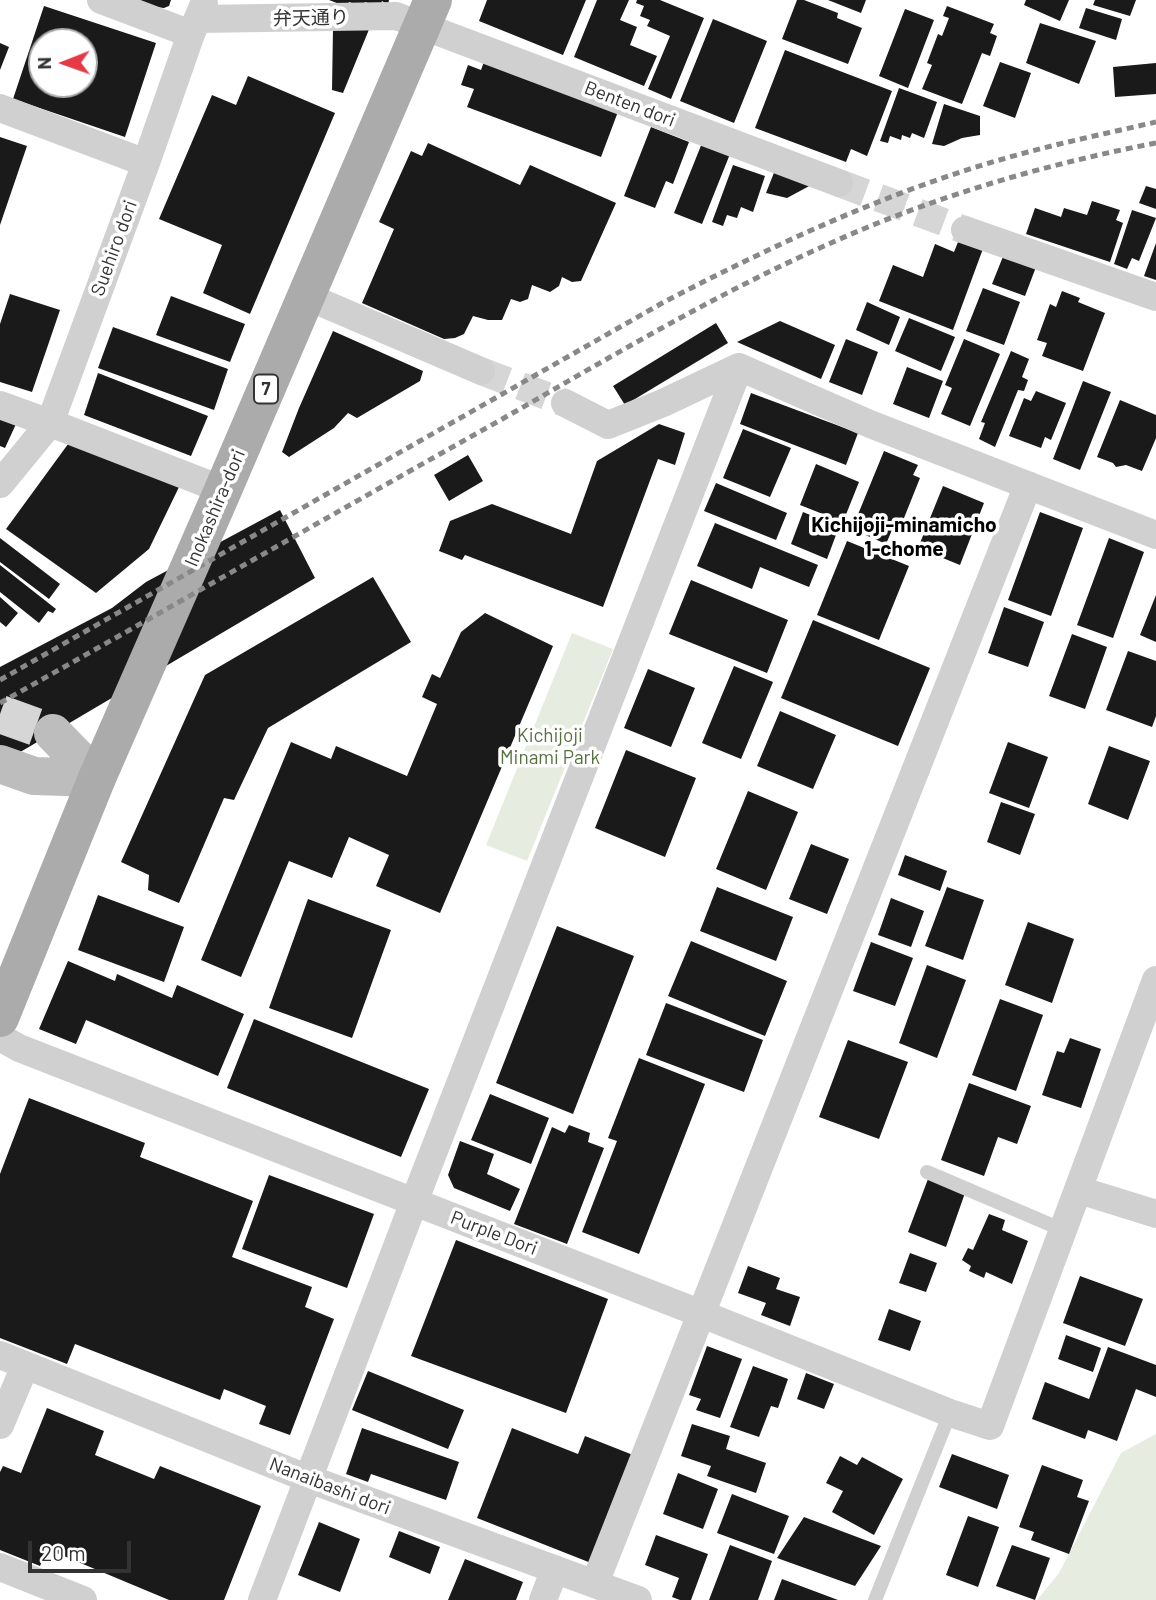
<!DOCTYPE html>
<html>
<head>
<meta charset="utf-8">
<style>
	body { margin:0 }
	#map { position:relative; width:1156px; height:1600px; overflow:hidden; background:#fff; font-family:Barlow,sans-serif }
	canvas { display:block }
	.north { position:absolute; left:28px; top:28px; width:70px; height:70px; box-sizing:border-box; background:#fff; border:2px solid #adadad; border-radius:50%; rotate:269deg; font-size:19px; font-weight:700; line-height:28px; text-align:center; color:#333 }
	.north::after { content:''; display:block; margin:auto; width:24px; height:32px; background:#e63946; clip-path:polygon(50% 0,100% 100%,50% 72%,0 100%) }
	.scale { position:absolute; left:28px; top:1541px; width:103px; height:32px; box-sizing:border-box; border:4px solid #333; border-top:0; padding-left:9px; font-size:21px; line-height:24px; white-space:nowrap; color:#333; -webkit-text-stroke:5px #fff; paint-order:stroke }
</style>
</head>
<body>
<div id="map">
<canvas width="1156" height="1600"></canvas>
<div class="north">N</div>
<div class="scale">20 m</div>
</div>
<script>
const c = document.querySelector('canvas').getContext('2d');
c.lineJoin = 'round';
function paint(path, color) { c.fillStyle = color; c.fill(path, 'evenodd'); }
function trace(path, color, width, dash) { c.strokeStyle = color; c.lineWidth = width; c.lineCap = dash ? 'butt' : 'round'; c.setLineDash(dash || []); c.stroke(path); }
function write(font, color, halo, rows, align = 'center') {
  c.font = font + ' Barlow,"Noto Sans JP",sans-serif'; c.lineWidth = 7; c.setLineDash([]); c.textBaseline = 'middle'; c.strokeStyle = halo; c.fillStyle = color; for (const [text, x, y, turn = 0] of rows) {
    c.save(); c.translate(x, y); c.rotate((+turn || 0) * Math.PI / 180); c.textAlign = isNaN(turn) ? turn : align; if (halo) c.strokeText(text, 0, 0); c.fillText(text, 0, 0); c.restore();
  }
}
paint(new Path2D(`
	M572,633L613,649L527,861L486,845Z
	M1156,1434V1600H1037L1059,1573L1121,1453Z`), '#e6ecdf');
paint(new Path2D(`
	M136,0H171L169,6L164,8L155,7Z
	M329,0H389L388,5L382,1L380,7L365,2L363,7L349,2L347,7Z
	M487,0H586L563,55L479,21Z
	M597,0H629L620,20L637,27L630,45L657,56L644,86L574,57Z
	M637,0H660L704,18L671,99L648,89L670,36L647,26L650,20L640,16L644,6L636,3Z
	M797,0H804L838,13L837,18L862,28L848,64L782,39Z
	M828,0H866L861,13Z
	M1026,0H1069L1060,21L1024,5Z
	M1095,0H1136L1130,16L1093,5Z
	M44,6L156,43L125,137L13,99ZM42,42H84V84H42Z
	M947,6L994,24L990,33L997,36L990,56L982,53L962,104L922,89L932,65L927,63L938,34L942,36L949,18L943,16Z
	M1086,8L1122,19L1116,40L1079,28Z
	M905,9L934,20L908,88L879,76Z
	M713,19L767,41L734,123L680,101Z
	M1040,23L1096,41L1079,84L1026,63Z
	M370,27L343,93L332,90L333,28Z
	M0,43L9,47L0,70Z
	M785,50L892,91L867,156L851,149L846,162L755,128Z
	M485,59L619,109L601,157L467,107L474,89L461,85L468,65L481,70Z
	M1000,62L1031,73L1015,118L983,106Z
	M1156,63V94L1115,97L1113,67Z
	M248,76L335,113L250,314L203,293L222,245L159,219L212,95L236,105Z
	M899,88L937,102L924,138L912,133L910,138L902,135L901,140L890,136L888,143L880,141Z
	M944,104L980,116V135L962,138L944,146L932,144Z
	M651,127L689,142L673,184L666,181L655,208L624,196Z
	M0,137L27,146L0,225Z
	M428,143L520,185L530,165L616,203L581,281L572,282L562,277L559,286L550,292L532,285L528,299L520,302L511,299L502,320H488L473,316L464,334L455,338L444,339L362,303L394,229L379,222L411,151L422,156Z
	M702,143L730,154L702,224L674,213Z
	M733,165L765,176L753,212L741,207L737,218L727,215L723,226L712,222Z
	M777,165L813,184L787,198L766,193Z
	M1146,186L1156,189V209L1139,203Z
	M1092,201L1120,210L1116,220L1123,223L1110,262L1026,234L1035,208L1061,217L1064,208L1087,215Z
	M1132,210L1156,218L1139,261L1132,258L1127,269L1114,264Z
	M960,237L984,246L953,330L879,301L893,265L923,277L935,244L954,252Z
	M1156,243V280L1144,276Z
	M1004,254L1036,267L1025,296L992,284Z
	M983,288L1020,302L1004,345L966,331Z
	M1062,291L1080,298L1078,302L1105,313L1083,371L1042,356L1047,343L1037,340L1050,304L1056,307Z
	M10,294L60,310L32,392L0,382V324Z
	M171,296L245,324L230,362L156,335Z
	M867,302L900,317L889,345L856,330Z
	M909,318L955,337L941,371L895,351Z
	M780,321L835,345L821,379L737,342Z
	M716,323L728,343L625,405L613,386Z
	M113,327L228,369L214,410L98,368Z
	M333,331L423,371L420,381L357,418L348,413L334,428L289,457L282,452L299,408Z
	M846,339L878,352L862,395L829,382Z
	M964,339L1000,354L970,426L941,414L952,388L945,385Z
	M1011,351L1029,359L1022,377L1028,380L1024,391L1018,390L995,447L979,439L985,423L981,422Z
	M907,367L943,381L929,418L893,404Z
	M98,373L208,416L191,456L84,415Z
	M1083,381L1111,392L1080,470L1053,459Z
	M1036,391L1066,403L1051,440L1045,437L1041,448L1009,436L1024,398L1031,401Z
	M751,393L858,433L846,465L740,424Z
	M1120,400L1156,415V438L1142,471L1126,465L1116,467L1113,463L1097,457Z
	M0,417L16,424L5,448L0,446Z
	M659,424L685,433L675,465L658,459L603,607L465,555L462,560L439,551L450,521L492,504L571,534L597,461Z
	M743,429L791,448L770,497L723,478Z
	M71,440L180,485L149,549L96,593L6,529Z
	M884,451L918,465L913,475L920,478L898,533L892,530L886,544L852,529Z
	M468,455L483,481L449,501L434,475Z
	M816,464L859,482L843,522L800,505Z
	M716,483L787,513L776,540L704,511Z
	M943,486L984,503L960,565L918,548Z
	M280,510L315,578L0,764V667L112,608L146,582Z
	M803,512L839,527L827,559L791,544Z
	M1040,512L1083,528L1051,616L1008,600Z
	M715,523L818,565L809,587L760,567L752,589L697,566Z
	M0,538L60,584L49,599L0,562Z
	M1109,538L1144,552L1113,638L1077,625Z
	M847,541L909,566L879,640L817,615Z
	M0,565L56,609L53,613L48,611L39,623L0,592Z
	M373,577L411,642L268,728L234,800L224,798L179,903L148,890L149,875L121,862L205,675Z
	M691,580L788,620L767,673L669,634Z
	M1156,595V642L1140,635Z
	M0,597L18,613L6,627L0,622Z
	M1004,607L1044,622L1028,667L988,653Z
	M485,613L553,646L440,913L376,886L389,855L349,837L332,878L289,861L241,977L201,960L291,742L331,759L336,746L407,776L437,704L422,697L432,674L440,678L461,632Z
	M813,620L930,668L898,746L781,698Z
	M1072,634L1107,647L1085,709L1049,696Z
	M1128,651L1156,661V716L1152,727L1106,710Z
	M734,666L773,682L741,759L702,743Z
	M648,669L695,688L671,747L624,728Z
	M780,711L836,735L813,789L757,766Z
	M1008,742L1048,757L1029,808L989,793Z
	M1109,746L1150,761L1128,820L1088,804Z
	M626,750L696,778L665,857L595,828Z
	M748,791L798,812L766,890L716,869Z
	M1001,802L1035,814L1020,855L987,842Z
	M811,844L849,859L827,914L789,899Z
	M905,855L947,871L940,891L898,875Z
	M717,887L793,917L776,961L700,931Z
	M947,887L984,900L963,960L925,946Z
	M98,895L184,927L164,982L78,950Z
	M891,898L924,911L911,947L878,935Z
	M308,899L391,930L352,1038L269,1008Z
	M1028,922L1074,939L1052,1003L1005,985Z
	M557,926L634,956L573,1114L496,1083Z
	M691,941L787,981L765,1036L668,996Z
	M871,942L913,958L895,1006L853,991Z
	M68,961L115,981L117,974L172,998L177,985L244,1014L218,1076L86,1020L76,1044L39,1029Z
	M927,965L966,980L937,1058L899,1043Z
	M1000,999L1043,1015L1016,1091L972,1075Z
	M666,1003L763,1040L744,1092L646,1055Z
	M254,1019L429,1089L401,1157L227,1088Z
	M1070,1038L1101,1049L1081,1108L1042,1095L1057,1051L1064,1053Z
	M848,1040L908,1062L879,1139L819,1117Z
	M639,1058L705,1084L639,1254L582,1232L617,1141L608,1138Z
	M969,1083L1031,1106L1017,1144L998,1137L984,1176L941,1160Z
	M490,1094L549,1118L531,1164L471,1140Z
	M29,1098L145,1143L140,1157L253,1201L232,1257L312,1287L305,1307L334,1319L290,1435L259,1424L266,1406L224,1389L220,1400L75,1344L67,1364L0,1338V1174Z
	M569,1125L590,1133L588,1142L604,1148L567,1244L514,1224L552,1127L565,1133Z
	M460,1141L494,1154L487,1174L520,1189L510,1211L454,1188L448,1175Z
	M269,1175L374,1214L347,1288L242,1249Z
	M928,1179L965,1193L946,1247L908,1232Z
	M989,1214L1005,1220L1002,1230L1028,1241L1012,1284L986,1272L984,1278L969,1271L971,1266L962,1260L968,1248L973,1250Z
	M456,1240L608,1299L566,1413L411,1356Z
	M910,1253L937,1263L926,1292L899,1283Z
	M748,1266L780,1278L776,1289L800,1297L790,1326L761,1315L766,1303L738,1293Z
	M1080,1276L1143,1299L1125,1346L1063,1323Z
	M889,1309L921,1321L910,1351L878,1340Z
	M1066,1335L1101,1348L1093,1372L1058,1359Z
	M707,1346L742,1359L720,1418L696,1410L701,1399L689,1395Z
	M1108,1347L1156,1365V1397L1136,1389L1117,1441L1088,1430L1085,1439L1032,1419L1045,1382L1089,1399Z
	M753,1366L788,1379L778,1408L771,1406L759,1437L730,1427Z
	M368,1371L464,1410L448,1449L352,1410Z
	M806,1373L834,1384L824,1409L797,1399Z
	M47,1408L104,1431L95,1455L154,1479L160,1466L261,1506L224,1600H169L47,1549L40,1566L0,1550V1472L3,1466L21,1473Z
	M692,1424L730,1436L726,1449L766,1463L756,1493L707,1476L711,1466L681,1456Z
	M362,1428L459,1462L446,1500L371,1474L368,1482L346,1474Z
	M512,1428L578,1454L585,1436L633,1455L591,1563L477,1518Z
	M952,1454L1009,1475L997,1509L939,1487Z
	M840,1456L857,1465L862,1457L903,1479L874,1535L832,1512L843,1491L826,1483Z
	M1042,1465L1083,1480L1077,1497L1089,1501L1069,1554L1031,1540L1034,1532L1019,1527Z
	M678,1473L718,1489L703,1529L663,1514Z
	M732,1494L789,1516L774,1554L717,1533Z
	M968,1516L999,1527L978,1587L946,1575Z
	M804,1517L881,1546L855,1586L777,1558Z
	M319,1522L360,1539L340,1592L298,1575Z
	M399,1531L440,1547L430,1574L389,1557Z
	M656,1535L708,1554L691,1600H680L672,1597L679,1578L645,1565Z
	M730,1545L772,1561L758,1600H709Z
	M1012,1545L1050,1558L1035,1600L996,1586Z
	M465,1559L523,1582L516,1600H448Z
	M782,1579L838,1600H774Z`), '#1a1a1a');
trace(new Path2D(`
	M839,183L965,230
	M481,371L565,403`), '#d6d6d6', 28, [28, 14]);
trace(new Path2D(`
	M0,714L53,733`), '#d6d6d6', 38, [38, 19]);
trace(new Path2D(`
	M927,1172L1063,1230
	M875,1600L950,1413`), '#d0d0d0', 14);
trace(new Path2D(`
	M101,0L191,34
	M198,19L396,16L839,183
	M0,108L146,163
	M965,230L1156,297
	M306,296L481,371
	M565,403L608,425L663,403L739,367L870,424L1156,535
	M0,405L66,429L223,490
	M0,484L50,423L146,163L191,34L204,4
	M0,1037L19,1048L702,1314L950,1413L990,1426L1156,980
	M1079,1190L1156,1214
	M0,1355L309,1479L638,1600
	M0,1425L25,1366
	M0,1567L83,1600
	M595,1583L1028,485
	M262,1600L414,1202L739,367
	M543,1600L555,1569`), '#d0d0d0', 28);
trace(new Path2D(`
	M53,733L97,778
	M0,764L34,776L97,778`), '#bdbdbd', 38);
trace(new Path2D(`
	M0,1018L97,778L223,490L433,0`), '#ababab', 38);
trace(new Path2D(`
	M0,680L664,302C768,248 874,198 986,164C1041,147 1099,135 1156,122
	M0,703C166,610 331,515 497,422C604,361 710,297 822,247C929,198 1041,165 1156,143`), '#888', 5, [7, 5]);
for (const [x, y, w] of [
	[266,389,24]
]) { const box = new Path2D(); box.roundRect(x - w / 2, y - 14.5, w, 29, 5); c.fillStyle = '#fff'; c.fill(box); trace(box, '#333', 2); }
write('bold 18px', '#333', null, [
	["7",266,389]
]);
write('19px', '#333', '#fff', [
	["弁天通り",311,18,-1],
	["Benten dori",630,104,21],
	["Suehiro dori",114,248,-70],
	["Inokashira-dori",215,508,-67],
	["Purple Dori",494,1233,21],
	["Nanaibashi dori",330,1486,21]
]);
write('19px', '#56703f', '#fff', [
	["Kichijoji",550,736],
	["Minami Park",550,758]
]);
write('bold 21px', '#000', '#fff', [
	["Kichijoji-minamicho",904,525],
	["1-chome",904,549]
]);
</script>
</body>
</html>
